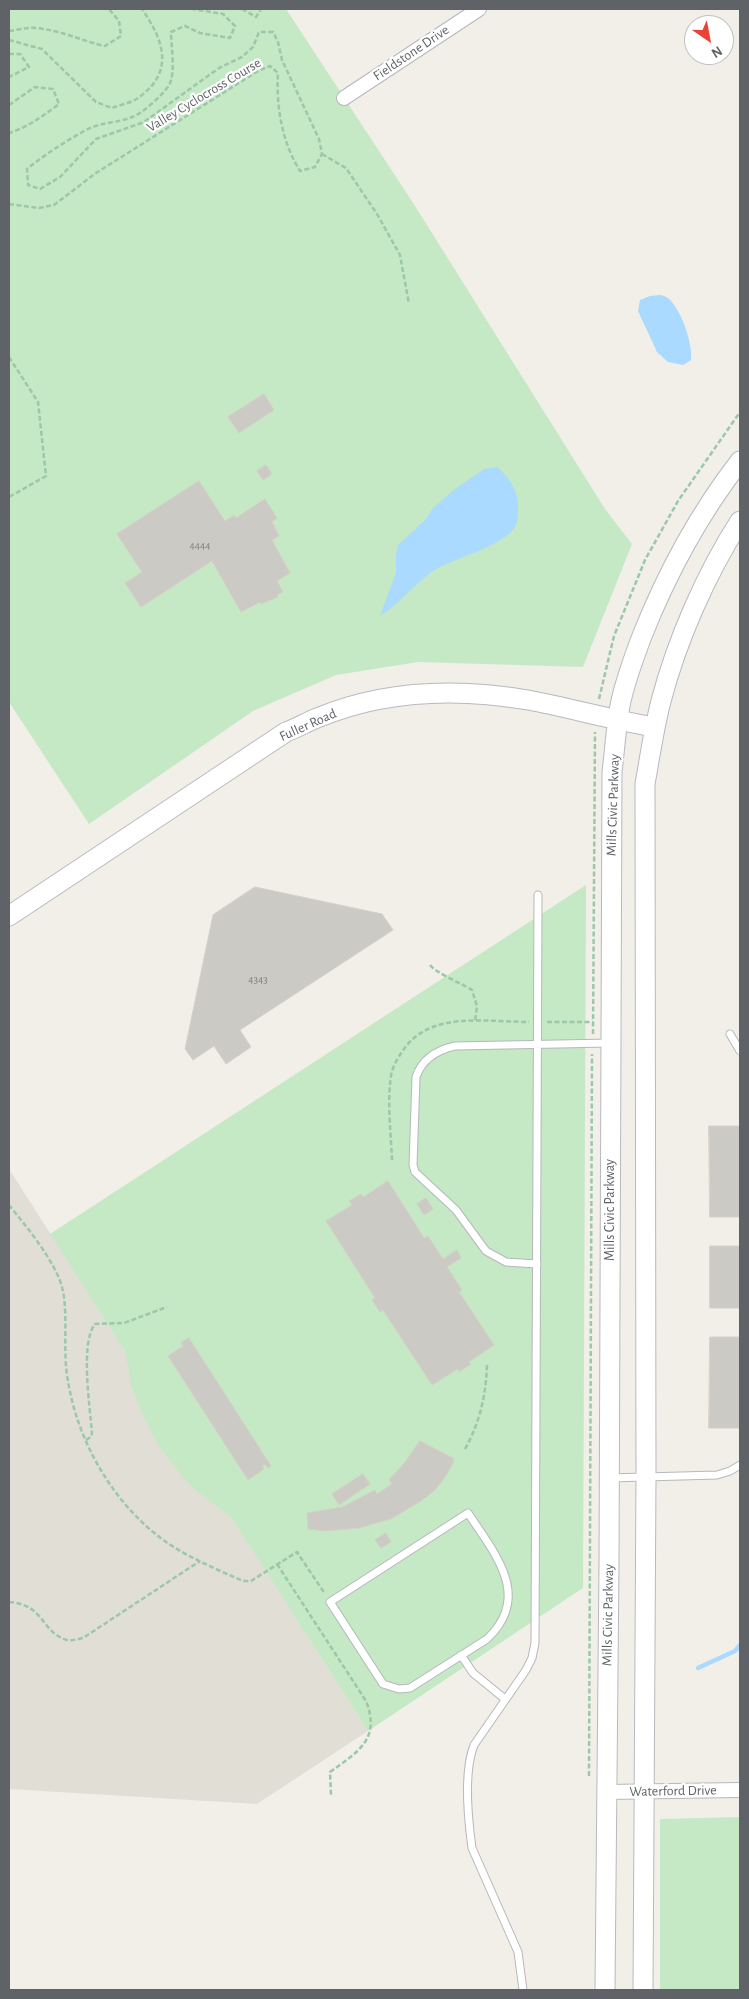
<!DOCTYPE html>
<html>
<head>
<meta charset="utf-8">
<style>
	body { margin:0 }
	#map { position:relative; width:749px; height:1999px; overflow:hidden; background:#f1efe8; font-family:"Alegreya Sans",sans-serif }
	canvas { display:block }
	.frame { position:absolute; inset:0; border:10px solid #5f6368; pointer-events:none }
	.north { position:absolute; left:684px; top:15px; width:50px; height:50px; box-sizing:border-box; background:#fff; border:1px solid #bfc1c3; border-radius:50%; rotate:147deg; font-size:14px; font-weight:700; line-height:20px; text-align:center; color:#5f6368 }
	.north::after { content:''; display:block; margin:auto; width:18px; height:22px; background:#ea4335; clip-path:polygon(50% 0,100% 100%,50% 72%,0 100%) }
</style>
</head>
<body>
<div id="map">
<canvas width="749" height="1999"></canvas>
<div class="frame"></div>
<div class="north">N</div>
</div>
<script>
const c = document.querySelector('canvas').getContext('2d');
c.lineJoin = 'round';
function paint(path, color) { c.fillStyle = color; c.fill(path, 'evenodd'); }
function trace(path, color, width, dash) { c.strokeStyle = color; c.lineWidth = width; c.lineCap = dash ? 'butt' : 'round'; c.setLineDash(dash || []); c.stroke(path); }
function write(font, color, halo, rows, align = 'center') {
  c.font = font + ' "Alegreya Sans",sans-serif'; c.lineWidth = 4.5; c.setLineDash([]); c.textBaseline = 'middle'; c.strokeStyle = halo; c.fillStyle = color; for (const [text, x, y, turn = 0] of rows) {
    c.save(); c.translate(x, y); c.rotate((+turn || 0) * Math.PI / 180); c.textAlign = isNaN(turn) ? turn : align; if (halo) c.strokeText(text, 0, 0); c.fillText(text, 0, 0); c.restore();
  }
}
paint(new Path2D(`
	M9,1169L368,1731L257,1804L9,1789Z`), '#e1ded6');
paint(new Path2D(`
	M9,9H286L415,206L605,509L632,544L583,667L418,662L336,675L253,711L89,824L9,702Z
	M586,885L583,1588L368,1731L231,1517L197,1491L183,1477L158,1445L139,1407L132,1387L125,1351L50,1234Z
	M740,1817V1990H660V1819Z`), '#c5e8c5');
paint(new Path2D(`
	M661,295C665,296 669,298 671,301C682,313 693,344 691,360L683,365L668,362L657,352L638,311L640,300L650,296Z
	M497,467C509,477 518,490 518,506C518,512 518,520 516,525C506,547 450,558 430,573C412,587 399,604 380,616L396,573V555L398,545L425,520L434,507L455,489L484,469Z`), '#aadaff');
trace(new Path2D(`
	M698,1668L735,1651L740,1645`), '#aadaff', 4.5);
const building = new Path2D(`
	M264,394L274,410L239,433L228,417Z
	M266,465L272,474L263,480L257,471Z
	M199,481L225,521L234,515L236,518L265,499L277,518L272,522L279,536L272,540L290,573L277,581L283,592L277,595L278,597L261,604L260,602L241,612L212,561L141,607L125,583L142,572L117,534Z
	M255,887L382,914L393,930L240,1030L251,1047L226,1064L214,1046L193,1060L185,1049L213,915Z
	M709,1126H740V1217H710Z
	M388,1181L424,1238L428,1236L443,1259L457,1250L461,1258L447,1267L462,1290L459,1292L494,1345L469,1362L471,1364L459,1372L458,1369L432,1385L383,1310L380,1312L372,1300L375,1298L326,1221L352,1205L349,1201L361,1194L363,1197Z
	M426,1198L433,1209L424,1215L417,1204Z
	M710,1246H740V1308H710Z
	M710,1337H740V1428H709Z
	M189,1338L271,1466L268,1468L265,1464L262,1466L264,1469L248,1480L168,1356L183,1346L181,1343Z
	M420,1441L453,1458L454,1461L446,1476L435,1490L421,1501L391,1519L359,1528L325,1531L308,1529L307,1513L342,1507L375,1490L377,1494L392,1484L389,1480L405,1462Z
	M363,1474L370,1484L339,1505L332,1494Z
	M386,1533L391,1542L381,1548L375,1540Z`);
paint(building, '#cccac5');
trace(building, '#d6d1c6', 1);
const lane = new Path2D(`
	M730,1034L740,1051
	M537,1264L506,1262L486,1251L456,1210L415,1172L413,1165L416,1077C422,1059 437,1050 455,1046L610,1043
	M609,1478L717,1475L730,1471L740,1465
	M468,1513C494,1553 533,1596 487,1639L410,1688L399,1689L383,1684L330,1602Z
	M461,1655L473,1673L505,1699
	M523,1990L518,1952L472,1848C468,1819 463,1773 474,1745L526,1670L532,1658L535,1643L538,895`);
const street = new Path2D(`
	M344,98L479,9
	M606,1792L740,1790`);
const secondary = new Path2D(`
	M9,916L286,732C297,728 307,722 317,718C384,690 458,688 528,700C571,708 612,720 655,727
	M605,1990L609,1564L612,772C615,749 616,724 621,701C626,679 634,657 642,636C667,573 699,514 740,461
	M643,1990L646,1476L645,784C650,756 654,728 661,701C677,640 706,574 740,521`);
trace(lane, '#b5b8bc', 9);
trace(street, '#b5b8bc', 16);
trace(secondary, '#b6babf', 21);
trace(new Path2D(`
	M242,9L256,17L261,9
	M9,31C18,30 27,27 36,28C60,30 82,41 105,46L121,36L119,21L109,9
	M9,40L42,49L96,102L112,108C120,105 131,103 138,98C175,72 164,41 142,9
	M9,54H20L29,67L9,77
	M9,105L35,87L53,89L59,104C43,116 28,127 9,133
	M322,154L346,168L377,214L400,255L409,304
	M9,204L39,208L54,205L96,173L258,71L270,66L278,73C276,107 282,142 300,171L315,167L322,154L319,139L282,60L278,42L273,32H259L253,47L242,57L219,68L144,122L96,139L60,177L40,189L28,185L27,169C46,154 67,140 88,129C102,122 118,123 132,117C142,114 164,94 169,85C176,74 171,46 171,32L185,26L200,33L230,38L235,26L223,14L193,9
	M9,357L38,402L46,476L9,497
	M599,699L614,636L645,560L678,501L740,412
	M430,965C436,973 461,983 472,990L477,1006L475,1022
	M547,1022H593
	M593,1034L595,732
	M392,1160C391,1134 387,1102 391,1076C392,1068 397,1059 402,1052C428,1010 487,1022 529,1022
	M9,1205C26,1226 55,1261 62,1287C69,1315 62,1351 68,1381C78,1444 116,1508 169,1544C192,1559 218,1570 243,1581H251L297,1552L325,1594
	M86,1440L91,1437L92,1433C90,1407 80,1343 95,1324L124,1323L167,1307
	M465,1449C480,1422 486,1395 487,1365
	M277,1564L366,1701C381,1739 358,1752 330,1772L331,1795
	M9,1602C46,1605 40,1632 67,1640C71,1641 78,1639 83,1638L200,1561
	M589,1776L592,1054`), '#9cc7a9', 2.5, [5, 2.5]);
trace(lane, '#fff', 7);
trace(street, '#fff', 14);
trace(secondary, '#fff', 19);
write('11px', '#7a7d7f', null, [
	["4444",200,546],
	["4343",258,980]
]);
write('14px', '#5f6368', '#fff', [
	["Fieldstone Drive",411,53,-34],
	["Valley Cyclocross Course",204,95,-31],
	["Fuller Road",308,725,-24],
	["Mills Civic Parkway",613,805,-88],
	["Mills Civic Parkway",610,1210,-90],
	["Mills Civic Parkway",608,1615,-89],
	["Waterford Drive",673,1791,-1]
]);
</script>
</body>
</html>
